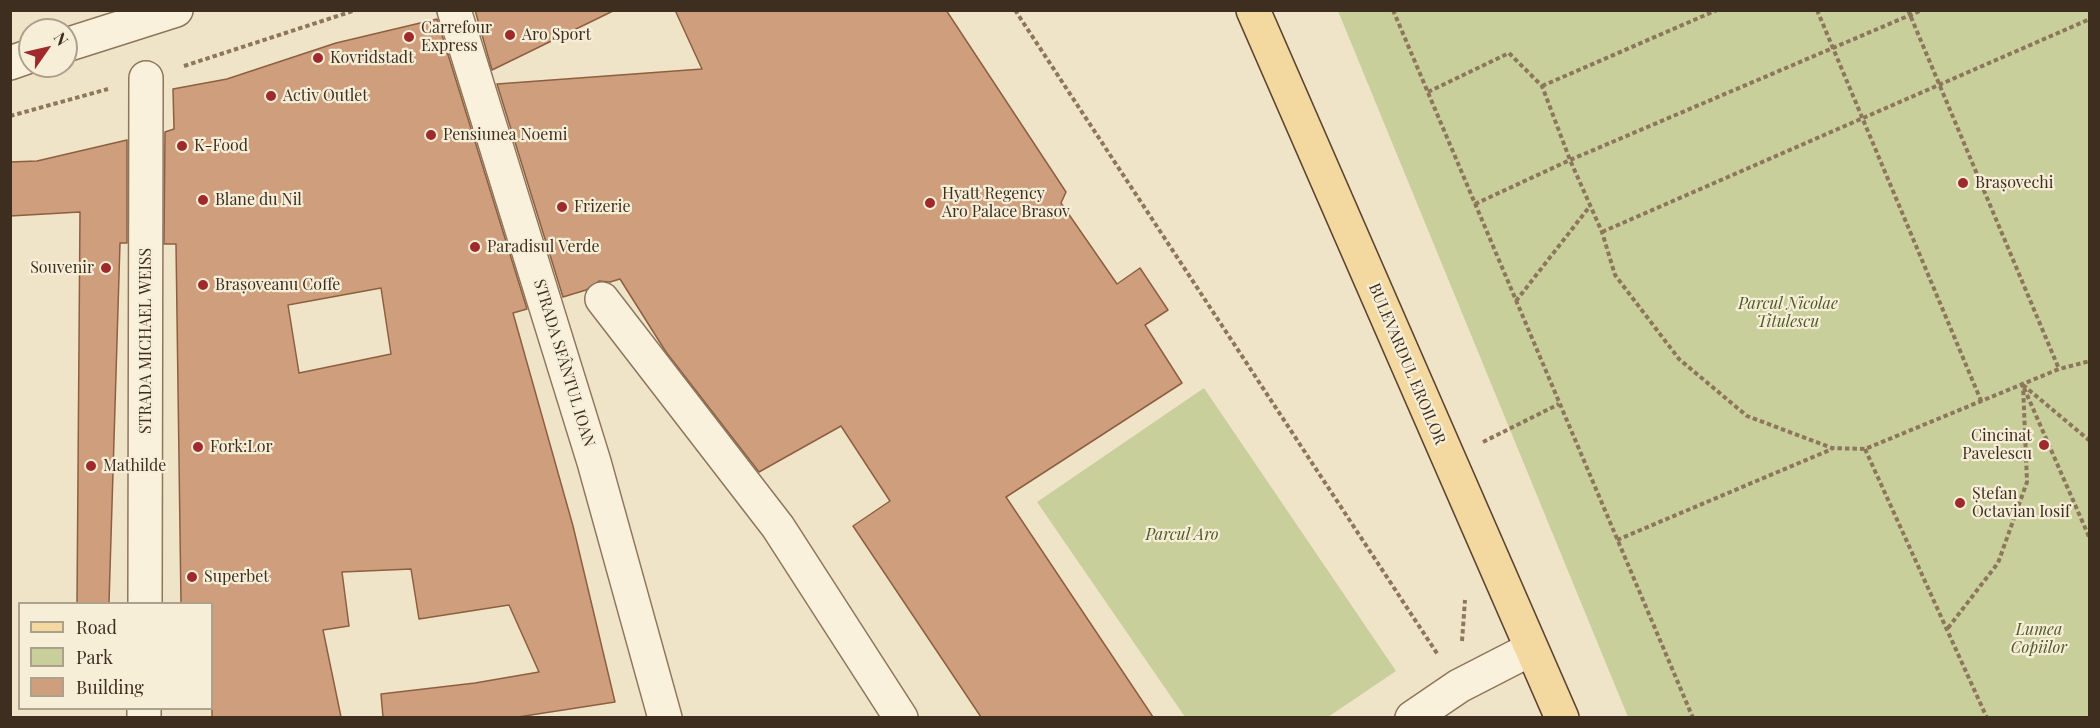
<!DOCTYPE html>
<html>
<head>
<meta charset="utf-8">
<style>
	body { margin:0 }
	#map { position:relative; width:2100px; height:728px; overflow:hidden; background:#f0e4c8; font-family:"Playfair Display",serif }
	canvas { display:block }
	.frame { position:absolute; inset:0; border:12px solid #3d2e20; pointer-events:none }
	.legend { position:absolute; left:18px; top:602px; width:195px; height:108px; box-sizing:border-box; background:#f7eed8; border:2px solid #ada18e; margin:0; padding:8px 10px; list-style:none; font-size:18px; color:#3d2e20 }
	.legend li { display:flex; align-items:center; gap:12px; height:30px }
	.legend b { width:30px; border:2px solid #ada18e }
	.north { position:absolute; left:18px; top:18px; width:60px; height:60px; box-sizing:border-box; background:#f7eed8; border:2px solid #ada18e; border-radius:50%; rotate:56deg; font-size:16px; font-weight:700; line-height:24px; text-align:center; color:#3d2e20 }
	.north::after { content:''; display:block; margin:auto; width:21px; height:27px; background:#9e2a2b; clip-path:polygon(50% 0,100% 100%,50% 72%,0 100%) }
</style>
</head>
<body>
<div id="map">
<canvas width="2100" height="728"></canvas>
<div class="frame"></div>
<ul class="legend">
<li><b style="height:8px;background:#f3d9a0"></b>Road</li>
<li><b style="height:16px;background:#c9cf9b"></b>Park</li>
<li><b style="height:16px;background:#cf9f7d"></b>Building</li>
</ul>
<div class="north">N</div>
</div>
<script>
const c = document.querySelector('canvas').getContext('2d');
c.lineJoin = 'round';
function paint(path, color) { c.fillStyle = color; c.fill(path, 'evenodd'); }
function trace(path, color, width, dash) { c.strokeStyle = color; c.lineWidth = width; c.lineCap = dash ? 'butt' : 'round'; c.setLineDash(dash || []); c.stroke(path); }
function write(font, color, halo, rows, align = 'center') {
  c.font = font + ' "Playfair Display",serif'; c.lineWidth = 4.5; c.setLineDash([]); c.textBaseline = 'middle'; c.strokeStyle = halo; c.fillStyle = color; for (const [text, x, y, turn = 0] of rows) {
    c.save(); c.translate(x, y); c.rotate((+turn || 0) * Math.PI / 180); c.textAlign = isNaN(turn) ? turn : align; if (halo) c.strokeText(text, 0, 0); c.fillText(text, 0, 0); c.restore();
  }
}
paint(new Path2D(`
	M1338,11H2089V717H1628Z
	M1204,388L1396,671L1328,717H1185L1037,502Z`), '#c9cf9b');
const building = new Path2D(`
	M475,10H615L492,70Z
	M675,10H946L1066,192L1061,203L1117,284L1140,268L1168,310L1145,325L1182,383L1006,497L1153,717H981L853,526L890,501L841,426L759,472L666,352L620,279L610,282L599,281L586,290L563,297L497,84L702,69Z
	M437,19L527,309L513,313L573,526L615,702L518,717H383L381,694L475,683L539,672L509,605L419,619L411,569L342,572L349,626L323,630L341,717H212V603H181L176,244H164L165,132L174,129L173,89L227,79L336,43ZM381,288L391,354L299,373L288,305Z
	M127,140V243H120L109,603H77L80,212L10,216V162L37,161Z`);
paint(building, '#cf9f7d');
trace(building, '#8d5f41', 1.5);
const minor = new Path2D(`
	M454,10L594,462L665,718
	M66,45L176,10
	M10,63L30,56
	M602,299L778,527L901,718
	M145,604L146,78
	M144,718V708
	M1412,718L1459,686L1531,649`);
const major = new Path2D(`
	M1253,10L1562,718`);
trace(minor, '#8d765c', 36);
trace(major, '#5b4430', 36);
trace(new Path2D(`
	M1015,10L1438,655
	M1393,10L1693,718
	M1817,10L1982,403
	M1908,10L2059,369
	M184,66L356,10
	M1542,86L1717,10
	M1428,92L1509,53L1542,86L1570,160L1602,232L1615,275L1679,359L1747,416L1832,448L1865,449L2059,369L2090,361
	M10,116L108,89
	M1475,204L1570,160L1922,10
	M1602,232L2090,19
	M1516,301L1590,206
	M2023,385L2090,441
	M2024,388L2090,539
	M1483,442L1559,404
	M1865,449L1987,718
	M1617,540L1832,449
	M1948,628L1998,563L2027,482L2023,385
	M1462,641L1465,600`), '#8d765c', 4, [4.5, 3]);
trace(minor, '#faf1dc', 33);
trace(major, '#f3d9a0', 33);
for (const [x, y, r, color] of [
	[510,35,6,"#9e2a2b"],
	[409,37,6,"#9e2a2b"],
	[318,58,6,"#9e2a2b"],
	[271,96,6,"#9e2a2b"],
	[431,135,6,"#9e2a2b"],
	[182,146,6,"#9e2a2b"],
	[1963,183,6,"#9e2a2b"],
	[203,200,6,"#9e2a2b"],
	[930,203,6,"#9e2a2b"],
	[562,207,6,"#9e2a2b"],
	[475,247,6,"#9e2a2b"],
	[106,268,6,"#9e2a2b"],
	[203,285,6,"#9e2a2b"],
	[2044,445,6,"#9e2a2b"],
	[198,447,6,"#9e2a2b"],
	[91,466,6,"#9e2a2b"],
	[1960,503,6,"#9e2a2b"],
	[192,577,6,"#9e2a2b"]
]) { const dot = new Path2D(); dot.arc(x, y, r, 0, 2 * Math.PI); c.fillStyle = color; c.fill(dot); trace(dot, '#f7eed8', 2); }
write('16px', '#3d2e20', '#f7eed8', [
	["Carrefour",421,28],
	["Express",421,46],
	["Aro Sport",522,35],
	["Kovridstadt",330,58],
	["Activ Outlet",283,96],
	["Pensiunea Noemi",443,135],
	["K-Food",194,146],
	["Brașovechi",1975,183],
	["Hyatt Regency",942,194],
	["Aro Palace Brasov",942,212],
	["Blane du Nil",215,200],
	["Frizerie",574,207],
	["Paradisul Verde",487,247],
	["Souvenir",94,268,"right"],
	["Brașoveanu Coffe",215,285],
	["Cincinat",2032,436,"right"],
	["Pavelescu",2032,454,"right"],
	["Fork:Lor",210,447],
	["Mathilde",103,466],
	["Ștefan",1972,494],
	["Octavian Iosif",1972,512],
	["Superbet",204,577]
], 'left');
write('italic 16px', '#4d5a26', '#f7eed8', [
	["Parcul Nicolae",1788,304],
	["Titulescu",1788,322],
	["Parcul Aro",1182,535],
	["Lumea",2039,630],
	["Copiilor",2039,648]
]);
write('16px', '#3d2e20', '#f7eed8', [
	["STRADA MICHAEL WEISS",146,341,-90],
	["STRADA SFÂNTUL IOAN",564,363,73],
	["BULEVARDUL EROILOR",1407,364,67]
]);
</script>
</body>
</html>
